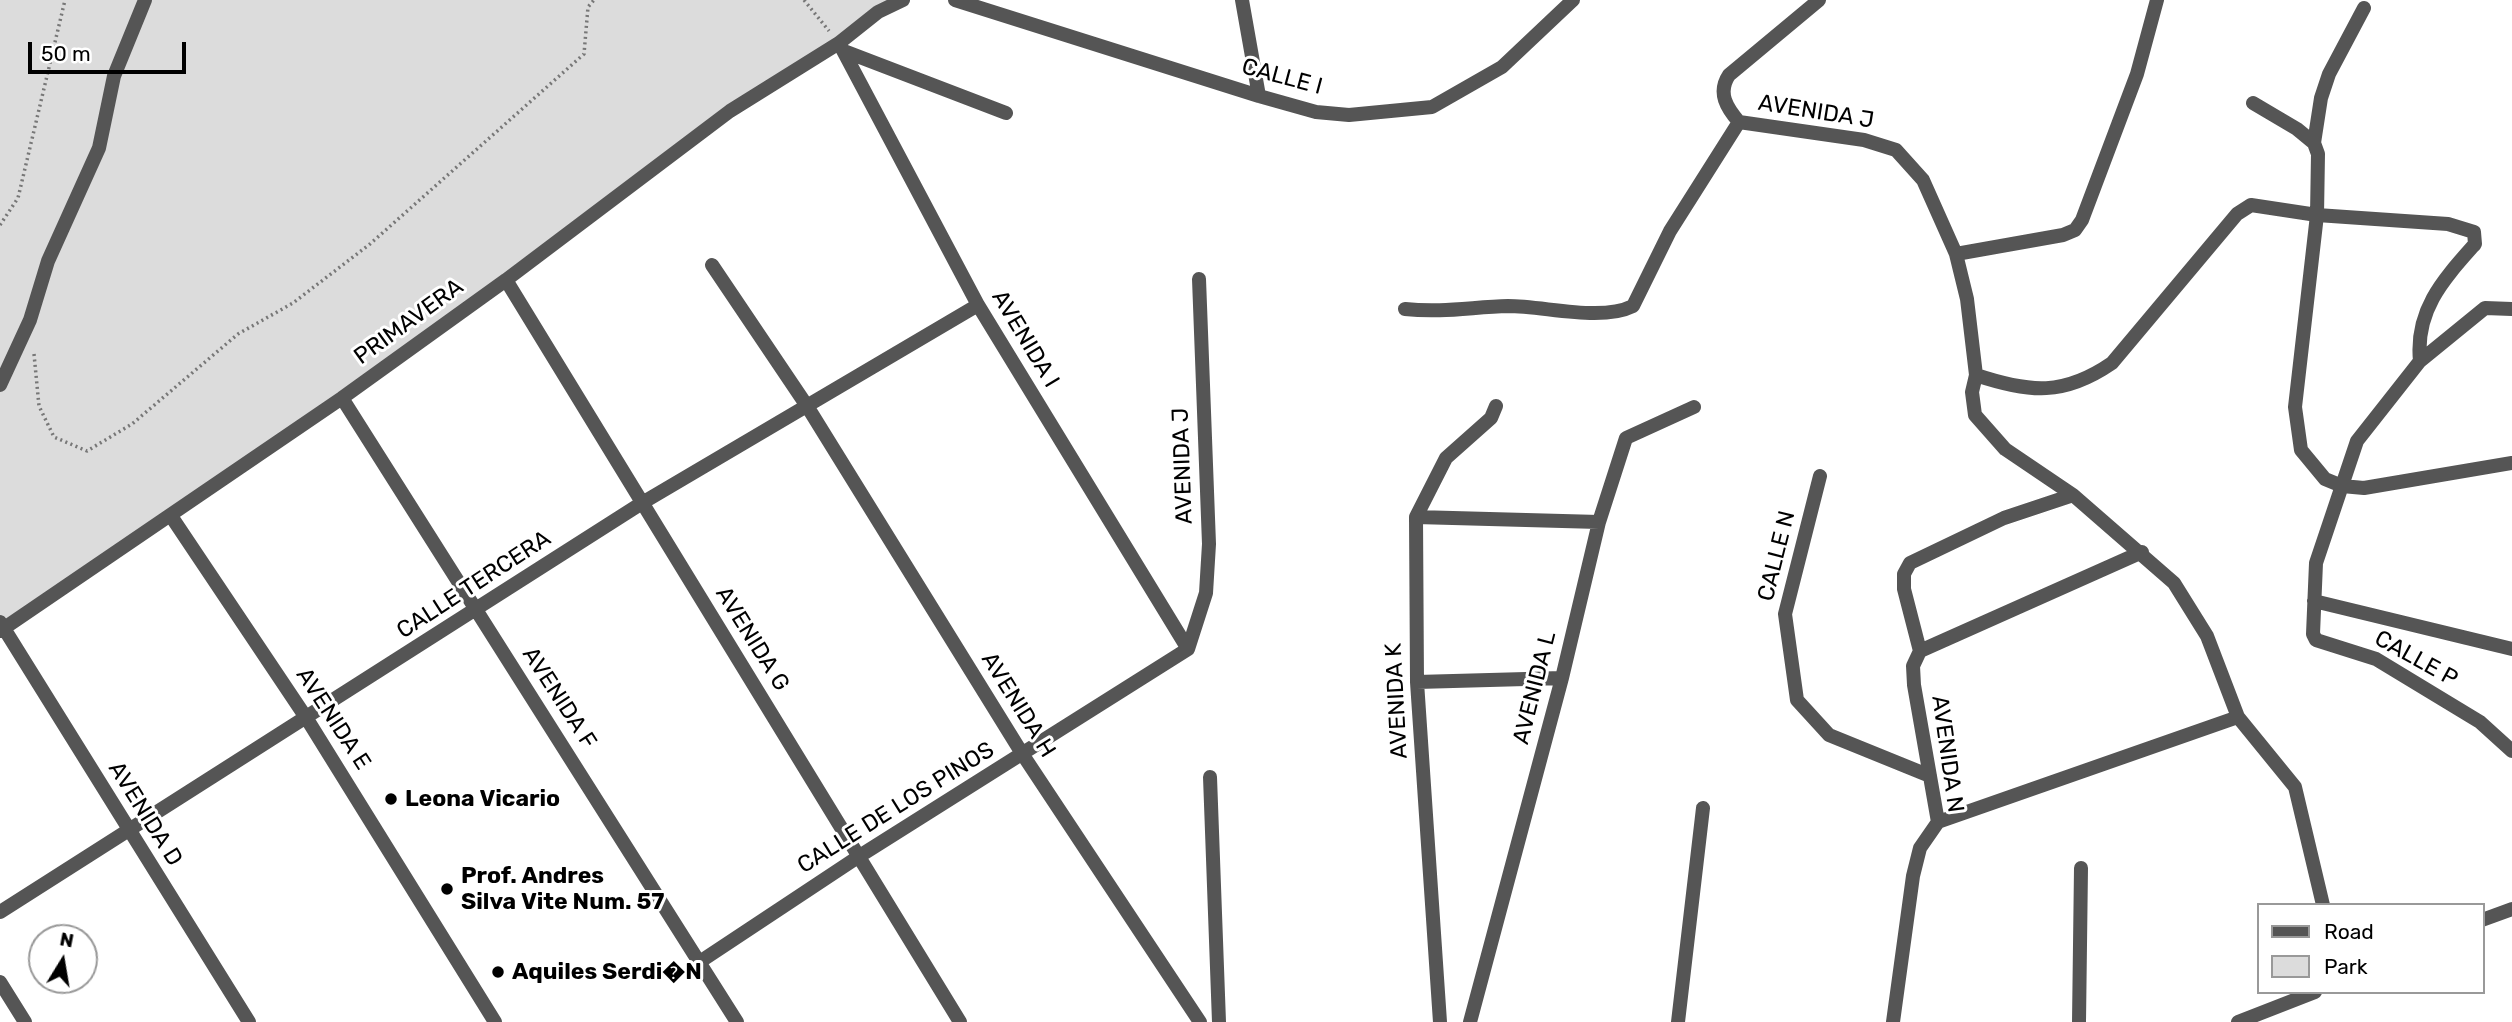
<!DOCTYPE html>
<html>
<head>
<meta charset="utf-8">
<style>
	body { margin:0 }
	#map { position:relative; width:2512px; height:1022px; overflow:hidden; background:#fff; font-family:Rubik,sans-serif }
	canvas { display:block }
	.legend { position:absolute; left:2257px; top:903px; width:228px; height:91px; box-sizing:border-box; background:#fff; border:2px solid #999; margin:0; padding:9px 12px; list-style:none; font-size:21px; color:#000 }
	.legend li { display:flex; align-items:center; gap:14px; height:35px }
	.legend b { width:35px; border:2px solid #999 }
	.north { position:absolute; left:28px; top:924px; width:70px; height:70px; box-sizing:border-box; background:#fff; border:2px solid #999; border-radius:50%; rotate:11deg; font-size:19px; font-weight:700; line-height:28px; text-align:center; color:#000 }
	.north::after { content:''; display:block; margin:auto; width:24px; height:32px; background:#000; clip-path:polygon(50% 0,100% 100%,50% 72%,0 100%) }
	.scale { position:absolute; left:28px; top:42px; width:158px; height:32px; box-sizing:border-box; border:4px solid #000; border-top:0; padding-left:9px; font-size:21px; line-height:24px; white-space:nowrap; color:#000; -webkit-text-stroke:5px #fff; paint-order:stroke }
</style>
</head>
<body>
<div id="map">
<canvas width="2512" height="1022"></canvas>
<ul class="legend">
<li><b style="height:9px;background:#555"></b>Road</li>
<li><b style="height:19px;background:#dcdcdc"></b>Park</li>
</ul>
<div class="north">N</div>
<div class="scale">50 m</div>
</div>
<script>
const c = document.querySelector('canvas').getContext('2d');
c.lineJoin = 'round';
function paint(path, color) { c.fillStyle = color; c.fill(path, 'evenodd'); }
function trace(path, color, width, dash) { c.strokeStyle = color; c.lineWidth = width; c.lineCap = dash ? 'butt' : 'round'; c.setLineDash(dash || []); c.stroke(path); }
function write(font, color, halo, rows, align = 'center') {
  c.font = font + ' Rubik,sans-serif'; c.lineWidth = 6; c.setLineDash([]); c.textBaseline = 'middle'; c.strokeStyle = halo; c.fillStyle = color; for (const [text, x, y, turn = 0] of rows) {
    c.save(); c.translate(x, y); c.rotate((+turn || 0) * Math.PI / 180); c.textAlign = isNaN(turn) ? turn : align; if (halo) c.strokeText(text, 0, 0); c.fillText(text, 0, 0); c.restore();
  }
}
paint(new Path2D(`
	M0,0H903L730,111L342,398L0,631Z`), '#dcdcdc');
trace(new Path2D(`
	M804,0L829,31
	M0,225L18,198L65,0
	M34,354L39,406L54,437L87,451L132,424L238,334L293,303L370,244L584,54L588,7L594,0`), '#777', 3.5, [2, 3.5]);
trace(new Path2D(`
	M955,0L1259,96L1316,112L1349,115L1432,107L1502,67L1573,0
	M1242,0L1259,96
	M1819,0L1729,75C1717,93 1727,108 1739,122L1864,140L1896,150L1923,180L1956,254L1967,299L1976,375L1972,392L1975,415L2005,449L2073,495L2174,583L2207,636L2238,717L2295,787L2323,905
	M839,43L978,305L1188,649
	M844,51L1006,113
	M2253,103L2297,129L2314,143L2318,154L2317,215L2295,407L2301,450L2325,479L2342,486L2364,488L2512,463
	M2314,143L2321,98L2329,74L2364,8
	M1956,254L2063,235L2075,230L2082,220L2137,74L2157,0
	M712,265L807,406L1023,755L1200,1022
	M506,280L960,1022
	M1405,309C1442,313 1472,307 1508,306C1545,306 1601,322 1633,306L1670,231L1739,122
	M2512,309L2485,308L2420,361L2357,441L2316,563L2313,634L2316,640L2376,659L2480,722L2512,751
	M1976,375C2030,393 2064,396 2112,363L2237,214L2251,205L2317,215L2448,224L2474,232L2475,244C2443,280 2415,310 2420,361
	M0,385L30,320L48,261L99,148L114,76L145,0
	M342,398L737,1022
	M1820,476L1785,614L1797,700L1829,735L1930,776
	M171,516L307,719L495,1022
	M1416,517L1599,522
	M2314,601L2512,649
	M0,622L249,1022
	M0,631L342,398L506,280L730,111L839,43L878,12L903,0
	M1188,649L1206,593L1209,544L1199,279
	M1920,651L2142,552
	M1417,682L1562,678
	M1210,777L1219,1022
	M1938,822L2238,717
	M0,912L642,503L978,305
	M2482,920L2512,909
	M701,961L858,857L1188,649
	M0,982L25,1022
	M1440,1022L1417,682L1416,517L1446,458L1491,418L1496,406
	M1470,1022L1562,678L1599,522L1626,438L1694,407
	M1678,1022L1703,808
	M1893,1022L1913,876L1920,848L1938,822L1914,685L1913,666L1920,651L1904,589V574L1910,563L2004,518L2073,495
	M2079,1022L2081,868
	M2238,1022L2315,992`), '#555', 14);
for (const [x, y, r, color] of [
	[391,799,7,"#000"],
	[447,889,7,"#000"],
	[498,972,7,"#000"]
]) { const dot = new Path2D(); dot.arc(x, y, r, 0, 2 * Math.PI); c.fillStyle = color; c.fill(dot); trace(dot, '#fff', 2.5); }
write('23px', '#000', '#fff', [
	["CALLE I",1282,77,15],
	["AVENIDA J",1816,112,9],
	["PRIMAVERA",409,322,-36],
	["AVENIDA I",1025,339,59],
	["AVENIDA J",1183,466,-92],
	["CALLE N",1777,556,-76],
	["CALLE TERCERA",474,585,-33],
	["AVENIDA G",752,639,58],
	["CALLE P",2416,659,29],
	["AVENIDA L",1535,688,-76],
	["AVENIDA F",559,698,57],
	["AVENIDA K",1397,701,-93],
	["AVENIDA H",1018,705,58],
	["AVENIDA E",333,719,57],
	["AVENIDA N",1947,754,82],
	["CALLE DE LOS PINOS",896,808,-32],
	["AVENIDA D",145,814,58]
]);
write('bold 23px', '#000', '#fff', [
	["Leona Vicario",405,799],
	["Prof. Andres",461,876],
	["Silva Vite Num. 57",461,902],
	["Aquiles Serdi�N",512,972]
], 'left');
</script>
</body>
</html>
